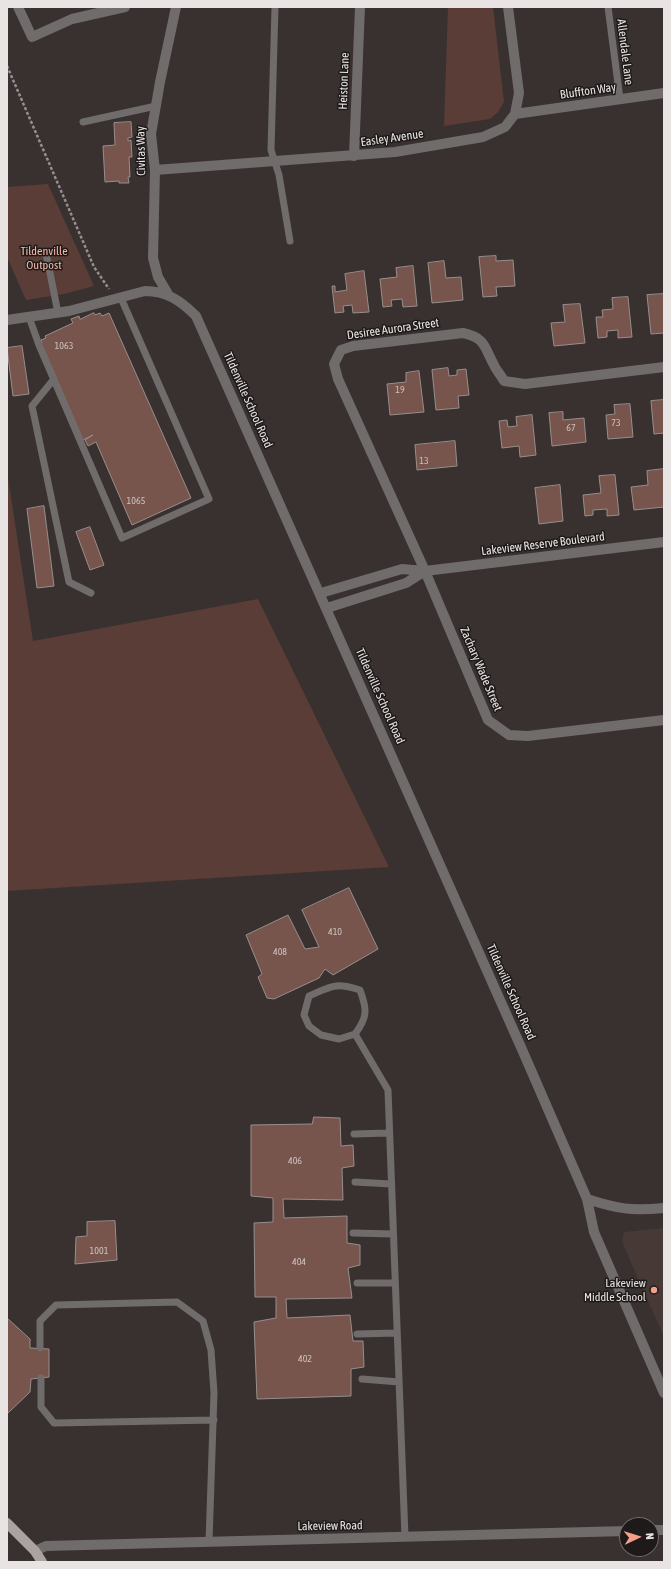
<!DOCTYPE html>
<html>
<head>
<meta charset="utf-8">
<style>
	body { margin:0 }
	#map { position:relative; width:671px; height:1569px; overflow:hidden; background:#383130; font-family:"Asap Condensed",sans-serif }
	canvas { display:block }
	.frame { position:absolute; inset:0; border:8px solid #e8e4e3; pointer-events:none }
	.north { position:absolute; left:619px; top:1517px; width:40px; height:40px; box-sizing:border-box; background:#1d1a19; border:1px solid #6e6b6a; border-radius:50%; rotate:86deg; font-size:11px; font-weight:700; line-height:16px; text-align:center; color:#e8e4e3 }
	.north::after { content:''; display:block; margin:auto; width:14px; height:18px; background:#f49e8a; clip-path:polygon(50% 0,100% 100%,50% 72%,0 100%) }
</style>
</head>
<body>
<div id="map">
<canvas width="671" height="1569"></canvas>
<div class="frame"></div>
<div class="north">N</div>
</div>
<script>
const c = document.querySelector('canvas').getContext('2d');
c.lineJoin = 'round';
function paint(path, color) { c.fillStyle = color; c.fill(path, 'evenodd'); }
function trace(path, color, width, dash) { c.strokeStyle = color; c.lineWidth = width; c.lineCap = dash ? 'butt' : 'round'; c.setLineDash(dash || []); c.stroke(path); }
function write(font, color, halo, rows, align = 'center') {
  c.font = font + ' "Asap Condensed",sans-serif'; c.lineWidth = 3; c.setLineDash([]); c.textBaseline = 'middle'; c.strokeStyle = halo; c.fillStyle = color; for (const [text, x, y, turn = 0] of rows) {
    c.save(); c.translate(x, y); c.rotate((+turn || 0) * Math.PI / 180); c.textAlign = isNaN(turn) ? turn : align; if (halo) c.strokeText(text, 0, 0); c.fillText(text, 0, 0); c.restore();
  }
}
paint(new Path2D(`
	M664,1228V1337L622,1242L624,1232Z`), '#463936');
paint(new Path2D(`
	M448,7H493L504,102L498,112L490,119L444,126Z
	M48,184L94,286L64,294L26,300L7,257V187Z
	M7,471L33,641L258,599L389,867L7,891Z`), '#5a3d36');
const building = new Path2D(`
	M131,122L132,137L128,138V141L131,140L132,157H129L130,177H128L129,183H119V181L105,182L103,146L115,145L114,123Z
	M496,256V261L513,260L515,286L496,287L497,296L483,297L479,257Z
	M444,261L446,278L461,277L463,300L432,303L428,263Z
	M413,266L417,306L403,307L402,299L391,300L392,306L383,307L380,279L397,277L396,268Z
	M364,271L369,312L353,313L352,305L343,306L344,312L335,313L332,286H335V292L347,290L345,274Z
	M664,294V333L651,334L647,295Z
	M628,297L632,337L618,338V330L607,331V337L598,338L596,317H603L602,310L613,309L612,298Z
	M580,304L585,343L554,346L551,323L565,322L563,305Z
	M94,313L95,315L100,313L102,316L109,313L191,498L132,525L96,442L88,446L85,440L93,435L83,440L41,343H42L41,340L46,338L45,336L73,323L71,319L79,316L80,319Z
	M22,346L29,394L13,396L7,348Z
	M448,368L449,376L457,375V370L466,369L469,395L458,396L459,408L436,410L432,370Z
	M419,371L424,412L390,415L387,384L406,382V373Z
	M664,400V433L654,434L651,401Z
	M630,404L633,437L608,439L606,415L615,414L614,405Z
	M563,412V420L584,418L586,442L552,446L549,413Z
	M532,415L536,455L520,457L519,446L502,448L499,421L507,420L508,427L517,426L516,417Z
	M455,441L457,466L417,470L415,445Z
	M664,469V507L634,510L631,487L648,485L647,471Z
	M615,475L619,515L607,516V509L593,510V515L585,516L583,495L601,493L599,476Z
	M560,485L563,521L539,524L535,488Z
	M44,506L54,586L37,588L27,509Z
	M90,527L104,565L90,570L76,532Z
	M349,888L378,949L333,975L325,969L319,978L274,999L267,998L258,977L262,974L246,935L288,915L305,949L319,947L302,910Z
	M314,1117L340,1118L341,1146L353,1145L354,1166L342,1168L343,1200L283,1199L284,1218L347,1216V1243L360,1245V1265L348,1268L352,1298L286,1299L287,1318L350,1315L353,1341H363L364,1367L351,1369V1396L257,1399L254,1322L276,1318V1297H255L254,1223L273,1222V1198L251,1196V1125L312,1124Z
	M115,1221L117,1260L75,1264L76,1237L87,1236V1222Z
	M7,1318L30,1339V1348L49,1349V1377L31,1379L30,1392L7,1414Z`);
paint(building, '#77544c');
trace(building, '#978f8d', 1);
trace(new Path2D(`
	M7,66L94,267L109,289`), '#95908f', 2.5, [3, 2]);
trace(new Path2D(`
	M275,7L271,150L279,175L290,241
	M608,7L620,99
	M83,122L156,106
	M46,253L58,313
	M29,317L39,345L122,538L209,499L121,298
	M54,379L32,406L69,582L91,593
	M355,1034L339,1039L321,1035L309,1026L304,1015L309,996C332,986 335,982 360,990C367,1009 368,1017 355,1034L388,1090L405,1537
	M354,1134L389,1133
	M355,1182L391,1184
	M353,1233L393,1234
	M357,1283H395
	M357,1334L397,1333
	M40,1348V1321L56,1305L177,1302L203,1321L211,1350L214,1393L209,1542
	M41,1378V1407L54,1423L214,1420
	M362,1379L399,1382`), '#6f6c6b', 7);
trace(new Path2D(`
	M18,7L32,37L72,19L125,7
	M515,114L664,93
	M354,156L360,7
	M155,170L395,152L483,137L505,127L515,114L519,93L508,7
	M168,294L158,277L153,258L155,170L151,134L160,82L176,7
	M7,320L69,311L145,291C167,291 181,301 196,316L524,1054L587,1199L594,1232L664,1393
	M664,367L525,384L504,381C501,375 496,370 494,365C484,347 486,338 463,333L353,346L341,350L334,364L338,379L425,571L488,720L509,735L528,736L664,720
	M321,593L402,569L425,571L664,542
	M327,608L406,583L425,571
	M587,1199C618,1209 631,1211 664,1208
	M651,1530H664
	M35,1551L46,1546L627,1531`), '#6f6c6b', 10);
trace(new Path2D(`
	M7,1523L35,1551L42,1562`), '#aaa3a2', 10);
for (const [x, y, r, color] of [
	[654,1290,4,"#f49e8a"]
]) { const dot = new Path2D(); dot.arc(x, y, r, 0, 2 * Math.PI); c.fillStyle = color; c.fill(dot); trace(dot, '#1d1a19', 1.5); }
write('10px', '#ccc0bd', null, [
	["1063",64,346],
	["19",400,390],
	["73",616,423],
	["67",571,428],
	["13",424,461],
	["1065",136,501],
	["410",335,932],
	["408",280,952],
	["406",295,1161],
	["1001",99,1251],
	["404",299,1262],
	["402",305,1359]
]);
write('12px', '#e8e4e3', '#1d1a19', [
	["Allendale Lane",625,52,83],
	["Heiston Lane",344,81,-88],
	["Bluffton Way",588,91,-8],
	["Easley Avenue",392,138,-8],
	["Civitas Way",141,151,-91],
	["Desiree Aurora Street",393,329,-8],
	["Tildenville School Road",248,400,66],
	["Lakeview Reserve Boulevard",543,544,-7],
	["Zachary Wade Street",481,669,67],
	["Tildenville School Road",380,696,66],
	["Tildenville School Road",511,992,66],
	["Lakeview Road",330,1526,-1]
]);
write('12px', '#f8b7a8', '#1d1a19', [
	["Tildenville",44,251],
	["Outpost",44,265]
]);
write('12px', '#e8e4e3', '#1d1a19', [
	["Lakeview",646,1283],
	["Middle School",646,1297]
], 'right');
</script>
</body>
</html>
